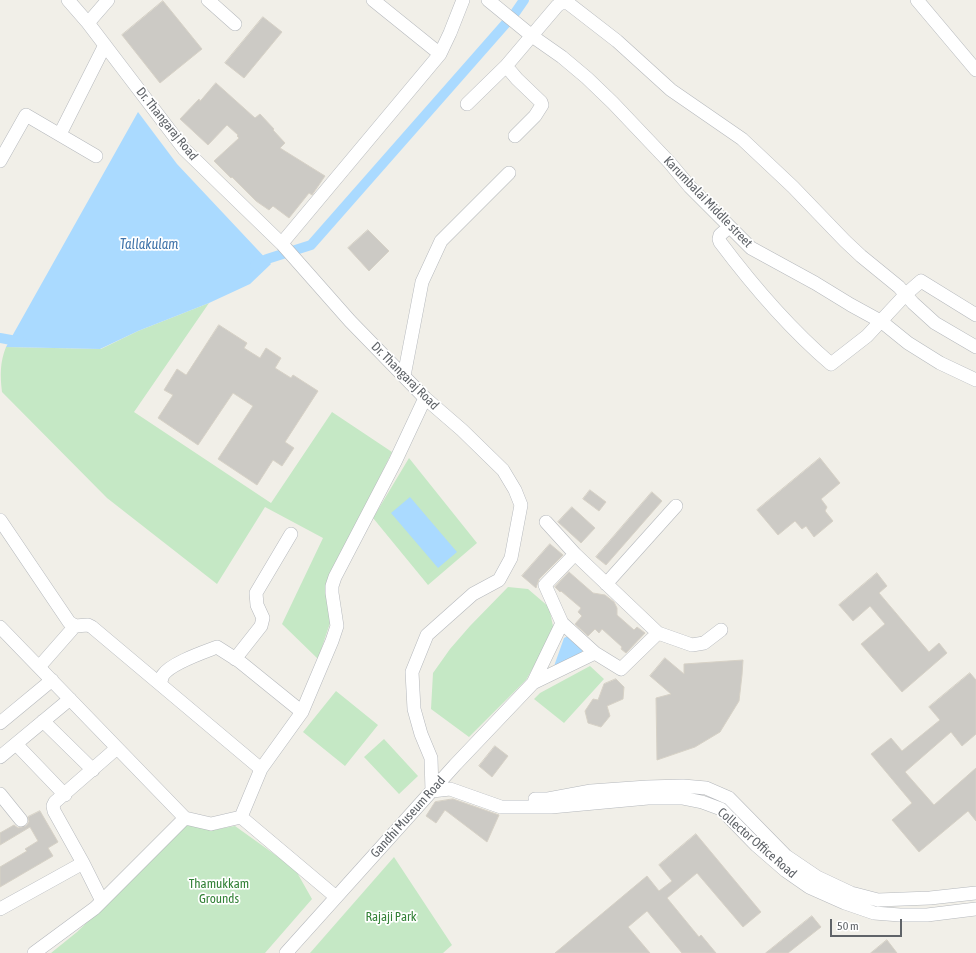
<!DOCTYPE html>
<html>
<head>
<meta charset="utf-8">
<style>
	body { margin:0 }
	#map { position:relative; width:976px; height:953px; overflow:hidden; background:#f1efe8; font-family:"Asap Condensed",sans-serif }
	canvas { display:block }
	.scale { position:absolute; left:830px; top:919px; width:72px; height:18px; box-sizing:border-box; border:2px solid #5f6368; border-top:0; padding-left:5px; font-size:12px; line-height:14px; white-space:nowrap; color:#5f6368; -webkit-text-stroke:3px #fff; paint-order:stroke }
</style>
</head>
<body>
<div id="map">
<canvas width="976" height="953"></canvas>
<div class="scale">50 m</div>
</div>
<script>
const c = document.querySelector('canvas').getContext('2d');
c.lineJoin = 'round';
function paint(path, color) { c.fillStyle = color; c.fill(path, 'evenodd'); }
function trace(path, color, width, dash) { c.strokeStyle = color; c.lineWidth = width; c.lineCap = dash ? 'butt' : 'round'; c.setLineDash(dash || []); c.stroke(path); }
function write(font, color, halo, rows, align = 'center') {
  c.font = font + ' "Asap Condensed",sans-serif'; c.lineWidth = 3.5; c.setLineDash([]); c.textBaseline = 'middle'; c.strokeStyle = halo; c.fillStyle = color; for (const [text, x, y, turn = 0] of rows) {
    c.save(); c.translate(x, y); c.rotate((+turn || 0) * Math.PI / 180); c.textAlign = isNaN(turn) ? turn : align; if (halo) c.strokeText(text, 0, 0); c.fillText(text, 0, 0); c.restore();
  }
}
paint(new Path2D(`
	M209,303L134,412L271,503L332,412L392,452L327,584L330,623L318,659L282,624L323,538L265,507L217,584L107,498L2,392C0,375 0,362 6,347L101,349L138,331Z
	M409,458L477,543L428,585L373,518Z
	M508,587L528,589L549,607L554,631L526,680L469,737L431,709L433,673L450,649L470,626Z
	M590,666L604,679L564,723L534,699L540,693Z
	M336,691L378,725L345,766L303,732Z
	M384,739L418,776L399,794L364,757Z
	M188,824L213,830L235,826L295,869L312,899L265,953H51L77,932Z
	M394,857L452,945L443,953H310Z`), '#c5e8c5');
paint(new Path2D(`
	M138,112L177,164L271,264L250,284L209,303L138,331L100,349L6,347Z
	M410,497L457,552L438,568L391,513Z
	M568,636L582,647V653L553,669L564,638Z`), '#aadaff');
trace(new Path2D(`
	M255,265L267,259L311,245L515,13L524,0
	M0,338L22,342`), '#aadaff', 10);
const building = new Path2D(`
	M163,1L202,49L160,83L122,35Z
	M263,17L282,32L244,78L225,63Z
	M216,83L255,118L260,114L274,129L273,130L285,143L280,148L325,176L312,195L309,193L289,218L273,206L269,210L256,201L232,177L231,178L214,161L239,138L237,136L238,135L227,125L208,145L180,119L199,99L200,101Z
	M368,230L389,251L369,271L348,248Z
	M219,325L247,343L244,348L260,358L266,348L281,358L275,368L291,378L293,375L318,391L285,442L294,448L282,466L273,460L257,485L218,459L253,406L233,393L198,445L158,418L173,395L164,390L177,369L186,375Z
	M820,458L840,483L821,499L827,507L825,511L833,521L814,537L806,526L802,529L795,521L778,535L757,510Z
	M590,490L606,502L599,511L583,499Z
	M652,492L662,501L606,565L596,557Z
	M572,507L595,528L581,543L558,522Z
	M550,544L563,555L539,579L536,588L522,576Z
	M569,572L593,593L605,595L614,602L617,608V615L634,630L637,627L645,633L626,653L621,649L622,647L602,629L599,633L595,629L588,636L575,624L582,616L578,612L581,608L561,591L560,592L555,587Z
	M877,573L887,586L879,593L929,652L939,643L947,653L902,692L861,644L885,624L870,606L853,621L839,605Z
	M665,658L684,674V664L743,660L742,675L739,701L720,732L695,747L657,760L656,698L671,694L650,676Z
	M970,673L976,680V734L962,746L951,732L905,772L934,805L976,768V821L968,811L919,852L892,820L912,803L871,754L891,738L902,751L940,720L929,707Z
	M616,679L624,687L623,699L607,706L610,716L601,727L588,723L585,711L593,699L598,700L604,684Z
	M495,746L508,756L492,777L479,766Z
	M453,799L499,815L487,842L445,810L436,823L426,816L435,802Z
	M40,811L58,842L48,848L53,856L0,887V867L27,851L25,849L38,841L30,827L0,845V833L14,825L18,828L26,826L29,822L28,817Z
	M696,834L761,912L743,927L697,873L667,898L699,937L701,935L716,953H682L647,911L628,927L650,953H555L647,876L659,891L672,881L659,865Z
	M812,916L821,927L788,953H766Z
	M887,940L897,953H871Z`);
paint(building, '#cccac5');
trace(building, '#d6d1c6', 1);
const minor = new Path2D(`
	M68,0L88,23L184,149L282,244L350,321L425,398L462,430L503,470L515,490L521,505L511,558L499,580L473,594L427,635L412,672L414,709L421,734L431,758L432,791
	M208,0L235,24
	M373,0L440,54
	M488,0L532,36L562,57L587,78L613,103L669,162L690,187L751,248L815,283L851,305L882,322L908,343L940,363L976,380
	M917,0L976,70
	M88,23L108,0
	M467,104L506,66
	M60,134L105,45
	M515,136L535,116L542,105L541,102L517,79L506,66L557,6L561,3H568L617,41L671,90L742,139L793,187L845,241L861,256L899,287L913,303L935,323L976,347
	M0,161L26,115L96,156
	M729,227L720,235L719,239L720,242C753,286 789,328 831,364L867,336L906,294L921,281L976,315
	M282,243L440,54L450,33L463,0
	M404,376L422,282L441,241L509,173
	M0,520L69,622L75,626L88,625L92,627L261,769L241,817L336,897
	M546,522L575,554
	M606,584L676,506
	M562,623L595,653L621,669L658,633L575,554L545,585L562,623L533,683L595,653
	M0,627L185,818L211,824L241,817
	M658,633L692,645L704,643L721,630
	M235,659L261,626L263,618L257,605L256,593L291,534
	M39,667L75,626
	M160,684C161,682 162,677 163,675C171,663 204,652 217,647L239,661L302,712
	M43,721L93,770
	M0,723L52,680
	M16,744L65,795
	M0,757L70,699
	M261,769L302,712L332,641L337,626L332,593V586L335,577L395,462L425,398
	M432,791L450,789L501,807H551L648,798H682L702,802L721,809L756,845L786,871L809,887L845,903L874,913L900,915H927L976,909
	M0,794L21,820
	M535,799H548L591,791L647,787L683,786L706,788L729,798L786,856L817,877L851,893L878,900L930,898L976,893
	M102,901L83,863L54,811L53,806L55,802L117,748
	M0,909L83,863
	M34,953L95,908L185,818
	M286,953L455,765L533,683`);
trace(minor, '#b5b8bc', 14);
trace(minor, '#fff', 13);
write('13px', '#5f6368', '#fff', [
	["Dr. Thangaraj Road",167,124,51],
	["Karumbalai Middle street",708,202,46],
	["Dr. Thangaraj Road",405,376,45],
	["Gandhi Museum Road",408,817,-48],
	["Collector Office Road",757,843,41]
]);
write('13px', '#348238', '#fff', [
	["Thamukkam",219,884],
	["Grounds",219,899],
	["Rajaji Park",391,917]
]);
write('italic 14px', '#4174aa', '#fff', [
	["Tallakulam",149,245]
]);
</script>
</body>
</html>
